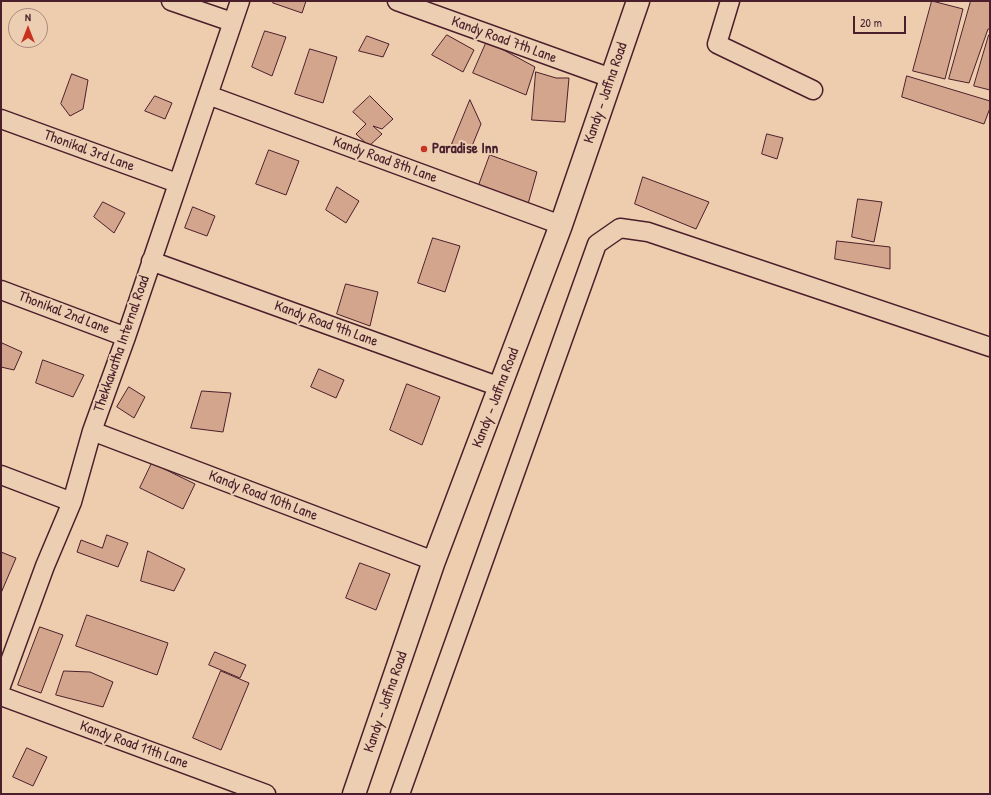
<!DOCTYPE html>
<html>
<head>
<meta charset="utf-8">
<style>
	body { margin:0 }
	#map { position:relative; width:991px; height:795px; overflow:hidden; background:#eecdaf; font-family:"Patrick Hand",sans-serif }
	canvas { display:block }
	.frame { position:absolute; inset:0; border:2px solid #4a1f2b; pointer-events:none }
	.north { position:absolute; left:8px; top:8px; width:40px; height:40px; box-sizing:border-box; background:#ecceb2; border:1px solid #ab887c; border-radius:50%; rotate:0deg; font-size:11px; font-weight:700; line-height:16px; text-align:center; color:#4a1f2b }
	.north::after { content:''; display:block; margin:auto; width:14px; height:18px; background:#c8321e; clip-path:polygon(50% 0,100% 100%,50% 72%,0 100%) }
	.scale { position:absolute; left:853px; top:16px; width:53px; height:18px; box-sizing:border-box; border:2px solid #4a1f2b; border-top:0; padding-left:5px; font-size:12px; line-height:14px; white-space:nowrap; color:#4a1f2b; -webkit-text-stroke:3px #ecceb2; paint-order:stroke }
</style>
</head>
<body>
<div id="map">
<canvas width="991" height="795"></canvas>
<div class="frame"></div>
<div class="north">N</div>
<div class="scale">20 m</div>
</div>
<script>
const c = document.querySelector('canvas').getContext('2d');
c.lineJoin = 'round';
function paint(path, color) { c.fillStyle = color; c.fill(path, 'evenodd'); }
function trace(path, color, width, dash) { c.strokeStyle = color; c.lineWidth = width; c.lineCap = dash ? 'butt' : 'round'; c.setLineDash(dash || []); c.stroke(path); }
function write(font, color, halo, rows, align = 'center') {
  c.font = font + ' "Patrick Hand",sans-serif'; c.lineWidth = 4; c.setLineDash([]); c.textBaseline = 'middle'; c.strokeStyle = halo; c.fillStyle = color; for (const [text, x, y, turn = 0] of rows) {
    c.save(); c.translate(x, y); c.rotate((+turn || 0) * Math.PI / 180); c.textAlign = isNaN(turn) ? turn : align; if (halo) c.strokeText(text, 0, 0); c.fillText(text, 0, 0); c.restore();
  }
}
const building = new Path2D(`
	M274,1H306L302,13L273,3Z
	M932,1L963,9L945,79L913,71Z
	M971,1H990V29H988L969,83L949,79Z
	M265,31L286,37L272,76L252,67Z
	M447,35L474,50L463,72L432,55Z
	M989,35H990V90L974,86Z
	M367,36L389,44L383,57L359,51Z
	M487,41L535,67L526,95L473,73Z
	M310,49L337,57L323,103L295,94Z
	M536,72L556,78H569L565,122L532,120Z
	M72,74L88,80L83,109L70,116L61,104Z
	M907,76L990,101V108L984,124L902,97Z
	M155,96L172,103L165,119L145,111Z
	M370,96L393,119L382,129L373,126L382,134L369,146L356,134L366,124L353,112Z
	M470,100L481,124L470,151L452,144Z
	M767,134L783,138L777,159L762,154Z
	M269,150L299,161L286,195L256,184Z
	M490,155L537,172L528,204L479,185Z
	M643,177L709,202L696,229L635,204Z
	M337,187L359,201L346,223L326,210Z
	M858,199L882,202L874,242L852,237Z
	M103,202L125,213L114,233L94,217Z
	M193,207L215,216L207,236L185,228Z
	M433,238L460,246L445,292L418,283Z
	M837,241L890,247V269L835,259Z
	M346,284L378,292L370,326L337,314Z
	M2,343L22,352L14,370L1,367Z
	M43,360L84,375L73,397L36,383Z
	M319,369L344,380L336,398L311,387Z
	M407,384L440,397L422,445L390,430Z
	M129,387L145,397L134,418L117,407Z
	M202,391L231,393L223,432L191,428Z
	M152,463L195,484L183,509L140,488Z
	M107,535L128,543L118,567L77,552L81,540L102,548Z
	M148,551L185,569L174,591L141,581Z
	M1,552L16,558L1,593Z
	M360,563L390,574L376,610L346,598Z
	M87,615L168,643L157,675L76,646Z
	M40,627L63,635L41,693L18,685Z
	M215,652L246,665L240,678L209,665Z
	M64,671L90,672L113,682L103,707L56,695Z
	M221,671L249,683L221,750L193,738Z
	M27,748L47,757L33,786L13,777Z`);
paint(building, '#d4a58d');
trace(building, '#4a1f2b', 1);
const minor = new Path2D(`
	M171,1L232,22
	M397,1L611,78
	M730,1L717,44L813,90
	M208,95L561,225
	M1,119L177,183
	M151,261L500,387
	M1,290L126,337
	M92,431L434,561
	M1,475L72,502
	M1,686L45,566L72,502L92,431L126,337L240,1
	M1,696L266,794
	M400,794L597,244L620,228L648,232L990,347`);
const highway = new Path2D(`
	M354,794L434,561L561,225L638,1`);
trace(minor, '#4a1f2b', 21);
trace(highway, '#4a1f2b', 25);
trace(minor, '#ecceb2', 18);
trace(highway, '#ecceb2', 22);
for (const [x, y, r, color] of [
	[424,149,4,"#c8321e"]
]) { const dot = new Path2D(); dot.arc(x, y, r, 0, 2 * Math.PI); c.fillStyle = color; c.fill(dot); trace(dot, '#ecceb2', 1.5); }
write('15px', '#4a1f2b', '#ecceb2', [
	["Kandy Road 7th Lane",504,40,20],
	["Kandy - Jaffna Road",606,93,-71],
	["Thonikal 3rd Lane",89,151,20],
	["Kandy Road 8th Lane",385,160,20],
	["Thonikal 2nd Lane",64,313,21],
	["Kandy Road 9th Lane",326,324,20],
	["Thekkawatha Internal Road",122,344,-71],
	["Kandy - Jaffna Road",496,398,-69],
	["Kandy Road 10th Lane",263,496,21],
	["Kandy - Jaffna Road",386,702,-71],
	["Kandy Road 11th Lane",134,745,20]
]);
write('bold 15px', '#4a1f2b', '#ecceb2', [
	["Paradise Inn",432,149]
], 'left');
</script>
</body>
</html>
